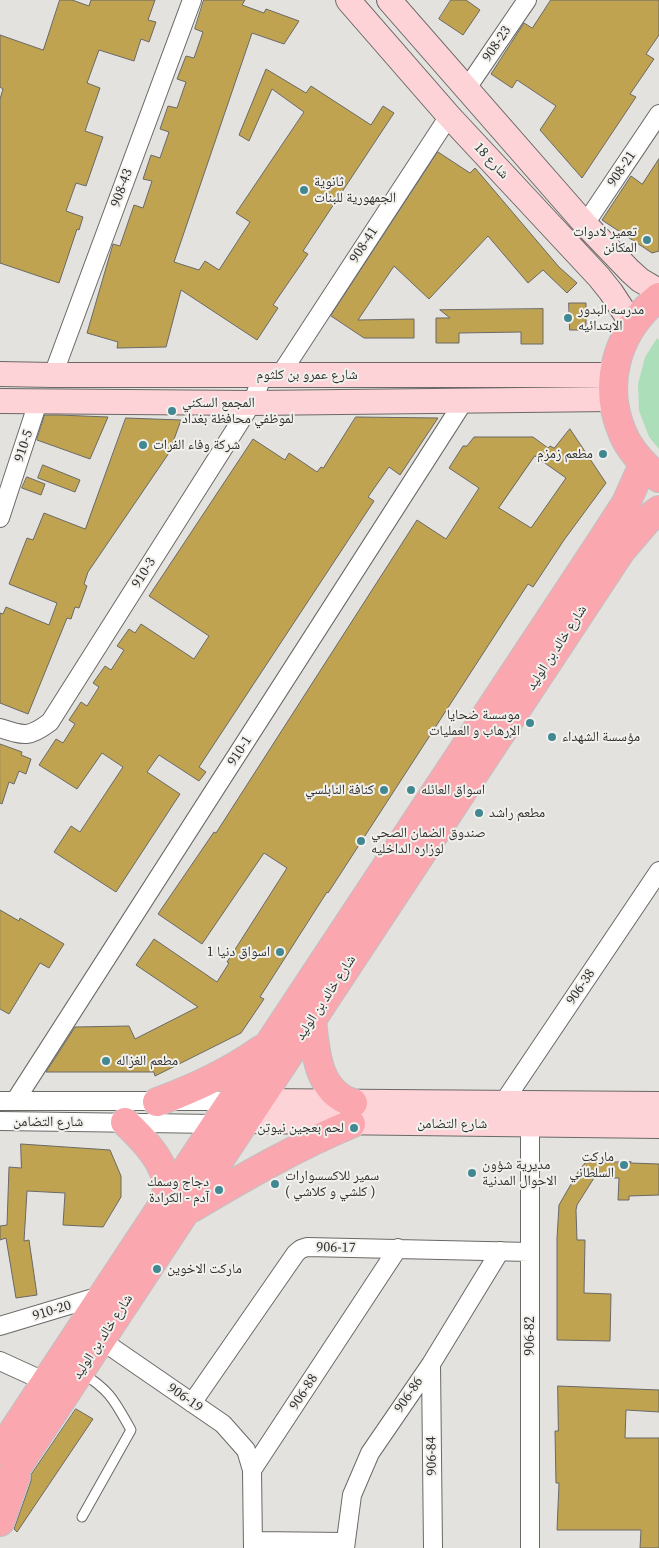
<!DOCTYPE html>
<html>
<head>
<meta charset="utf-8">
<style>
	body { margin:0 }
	canvas { display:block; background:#e4e2df }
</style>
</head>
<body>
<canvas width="659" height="1548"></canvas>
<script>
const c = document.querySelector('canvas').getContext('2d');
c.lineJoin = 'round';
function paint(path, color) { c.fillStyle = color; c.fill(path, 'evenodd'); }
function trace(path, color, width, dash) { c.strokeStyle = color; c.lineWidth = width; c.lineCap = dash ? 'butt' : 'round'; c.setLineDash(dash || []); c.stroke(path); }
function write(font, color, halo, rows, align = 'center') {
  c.font = font + ' "Source Serif 4","Noto Naskh Arabic",serif'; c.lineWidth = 4; c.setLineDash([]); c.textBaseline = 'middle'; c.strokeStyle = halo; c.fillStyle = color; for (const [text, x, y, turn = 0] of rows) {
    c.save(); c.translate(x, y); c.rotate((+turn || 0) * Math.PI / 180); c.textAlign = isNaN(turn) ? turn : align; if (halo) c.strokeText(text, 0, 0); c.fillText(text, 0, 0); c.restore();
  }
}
paint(new Path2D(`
	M657,338L659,340V449L649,437L639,411L638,384L645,357Z`), '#addeba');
const building = new Path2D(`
	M60,0H72L89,6L91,0H155L148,20L156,22L149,42L141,39L134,61L99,50L87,83L100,88L85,131L103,137L86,186L76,183L66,211L83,217L79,230L77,229L59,283L0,263V99L3,89L0,87V35L43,50Z
	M204,0H245L242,5L264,13L266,9L299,21L284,44L252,33L174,262L199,270L205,261L219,270L250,222L236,213L304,112L272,89L249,141L239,135L266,69L306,93L311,86L371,125L383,106L394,113L303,251L308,254L273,305L278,308L257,340L181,290L166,347L117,348L118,342L87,333L113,244L120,246L134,205L143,208L152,181L143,179L151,155L160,158L169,132L160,129L168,106L177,108L186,82L177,79L186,56L194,58L203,32L195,29Z
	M451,0H466L480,10L463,35L439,19Z
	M551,0H659V35L646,54L654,59L630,94L636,97L582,178L540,130L556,106L517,80L512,88L491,74L524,23L532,28Z
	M438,152L470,173L475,168L559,267L577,283L567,293L543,270L528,283L488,236L429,299L394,266L358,320L414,319V338H364L331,316Z
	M659,159V251L652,253L602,220L631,176L642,184Z
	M569,303H586V330H570Z
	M543,309V344H521V332L459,333V343H436V318H450L440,310Z
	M45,415H59L108,417L90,459L37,440Z
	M356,417L438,418L400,475L389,467L368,497L374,501L199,767L206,772L199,781L159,755L147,772L180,794L116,892L54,852L71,826L80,832L123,767L102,753L77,789L39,765L56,739L63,743L75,724L69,720L81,702L87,706L99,687L93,683L105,666L111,670L124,650L117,646L129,629L135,633L141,624L194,659L209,636L149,596L253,439L285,460L289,453L317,472L321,467L323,468Z
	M126,418L181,420L169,453L88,572L84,584L87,586L79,608L75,607L71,619L67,618L28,714L0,703V613L3,614L6,607L49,625L57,603L9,584L27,538L33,540L44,513L85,529Z
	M570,429L606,483L564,540L533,587L528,584L328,893L327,892L260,997L264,999L241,1033L155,1076L154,1072H46L75,1027L129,1026L135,1039L198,1007L136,965L154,939L217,982L229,963L227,962L287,868L264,853L202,944L158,914L214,832L216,833L417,520L446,539L479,488L449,468L463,446H467L474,437H533L548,448L550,446L554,448ZM535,456L566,478L531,528L499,508Z
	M43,465L80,480L75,492L38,478Z
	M27,477L45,484L41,495L22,488Z
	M0,744L22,752L21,755L31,759L26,774L19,771L14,784L9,782L2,804L0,803Z
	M0,910L19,921L20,918L64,944L49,968L40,963L9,1014L0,1009Z
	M21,1144L110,1150L121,1176V1197L103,1227L63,1225L65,1193L27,1191L24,1241L29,1240L37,1295L16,1298L6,1238L0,1240V1226L7,1225L9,1167L21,1168Z
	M631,1162L630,1163L659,1164V1195L629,1196V1200H618L619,1178H594L577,1205L576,1210L577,1240H585L584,1293L611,1294L610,1341L557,1340V1238L559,1205L578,1172L585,1163Z
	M558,1386L659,1390V1412L626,1410L625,1438H659V1548H640L641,1530H557L559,1483H556L555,1431H558Z
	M76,1409L93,1419L17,1532L14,1529L31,1481V1475Z`);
paint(building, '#bfa351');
trace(building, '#6a6966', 1);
const lane = new Path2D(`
	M82,1517L131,1430C115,1402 111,1391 82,1373`);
const street = new Path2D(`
	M467,88L527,0
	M585,224L659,114
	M53,375L192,0
	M280,375L449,116
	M0,518L38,402
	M0,728C24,736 29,738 50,722L252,403L263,375
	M0,1101H232
	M15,1101L464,401
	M503,1103L659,871
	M0,1121L216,1124
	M0,1326L103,1295
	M101,1340L223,1424L246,1450L252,1470
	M0,1361L46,1382
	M431,1364L433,1548
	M192,1403L296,1253L301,1249L307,1247L530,1252
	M253,1541L345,1542
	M253,1548L252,1470L398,1248
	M345,1548L352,1495L370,1453L431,1364L500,1251
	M530,1548V1125`);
const secondary = new Path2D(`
	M348,0L449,116L599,277L611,292L632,324
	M389,0L585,224L630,271L640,280L659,291
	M0,374L53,375H613
	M0,401L252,403L613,399
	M258,1101L659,1104
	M245,1121L659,1126`);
const primary = new Path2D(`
	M659,297C617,331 601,384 623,434C630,451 645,466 659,478
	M312,1019C315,1050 317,1092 353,1103
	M157,1102C193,1089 231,1071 262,1049
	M125,1122C142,1138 166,1162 167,1187C167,1192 165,1197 165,1202
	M192,1208C244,1177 296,1147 351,1124
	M0,1451L602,540L626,503L643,465
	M0,1493L621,551L651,516L659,510
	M0,1522L16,1476`);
trace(lane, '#6a6966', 11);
trace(street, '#6a6966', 20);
trace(secondary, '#6a6966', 26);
trace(primary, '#c1c1c1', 30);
trace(lane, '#fff', 9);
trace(street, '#fff', 18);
trace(secondary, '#fdd3d7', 24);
trace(primary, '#fba7af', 28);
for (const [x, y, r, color] of [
	[304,190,5,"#428893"],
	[647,240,5,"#428893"],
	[568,318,5,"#428893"],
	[172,411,5,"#428893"],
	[143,445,5,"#428893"],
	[603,454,5,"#428893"],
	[530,723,5,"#428893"],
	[552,737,5,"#428893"],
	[384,790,5,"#428893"],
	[411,790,5,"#428893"],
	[479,813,5,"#428893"],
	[361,841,5,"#428893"],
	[280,952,5,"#428893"],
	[106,1061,5,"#428893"],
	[354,1128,5,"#428893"],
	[624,1165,5,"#428893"],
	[472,1173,5,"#428893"],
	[275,1184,5,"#428893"],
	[219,1190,5,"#428893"],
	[157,1269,5,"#428893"]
]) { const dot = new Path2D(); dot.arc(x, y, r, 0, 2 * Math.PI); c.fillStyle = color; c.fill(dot); trace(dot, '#f1f0ec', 2); }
write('14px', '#30302f', '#f1f0ec', [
	["908-23",497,44,-56],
	["شارع 18",491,161,47],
	["908-21",622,169,-56],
	["908-43",122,188,-70],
	["908-41",364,245,-57],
	["شارع عمرو بن كلثوم",307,375],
	["910-5",24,446,-72],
	["910-3",144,573,-58],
	["شارع خالد بن الوليد",557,648,-57],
	["910-1",240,751,-57],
	["906-38",581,987,-56],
	["شارع خالد بن الوليد",326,998,-57],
	["شارع التضامن",48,1122],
	["شارع التضامن",452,1124],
	["906-17",336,1248,1],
	["910-20",52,1311,-17],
	["906-82",530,1336,-90],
	["شارع خالد بن الوليد",103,1337,-57],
	["906-88",304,1392,-57],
	["906-86",409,1395,-56],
	["906-19",185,1398,35],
	["906-84",432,1456,-91]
]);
write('14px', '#30302f', '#f1f0ec', [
	["ثانوية",314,182],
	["الجمهورية للبنات",314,198],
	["تعمير لادوات",637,232,"right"],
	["المكائن",637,248,"right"],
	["مدرسه البدور",578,310],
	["الابتدائيه",578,326],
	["المجمع السكني",182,403],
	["لموظفي محافظة بغداد",182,419],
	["شركة وفاء الفرات",153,445],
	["مطعم زمزم",593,454,"right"],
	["موسسة ضحايا",520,715,"right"],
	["الإرهاب و العمليات",520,731,"right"],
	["مؤسسة الشهداء",562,737],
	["كنافة النابلسي",374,790,"right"],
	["اسواق العائله",421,790],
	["مطعم راشد",489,813],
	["صندوق الضمان الصحي",371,833],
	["لوزاره الداخليه",371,849],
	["اسواق دنيا 1",270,952,"right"],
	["مطعم الغزاله",116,1061],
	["لحم بعجين نيوتن",344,1128,"right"],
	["ماركت",614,1157,"right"],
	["السلطاني",614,1173,"right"],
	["مديرية شؤون",482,1165],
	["الاحوال المدنية",482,1181],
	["سمير للاكسسوارات",285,1176],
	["( كلشي و كلاشي )",285,1192],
	["دجاج وسمك",209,1182,"right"],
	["آدم - الكرادة",209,1198,"right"],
	["ماركت الاخوين",167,1269]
], 'left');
</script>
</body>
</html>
